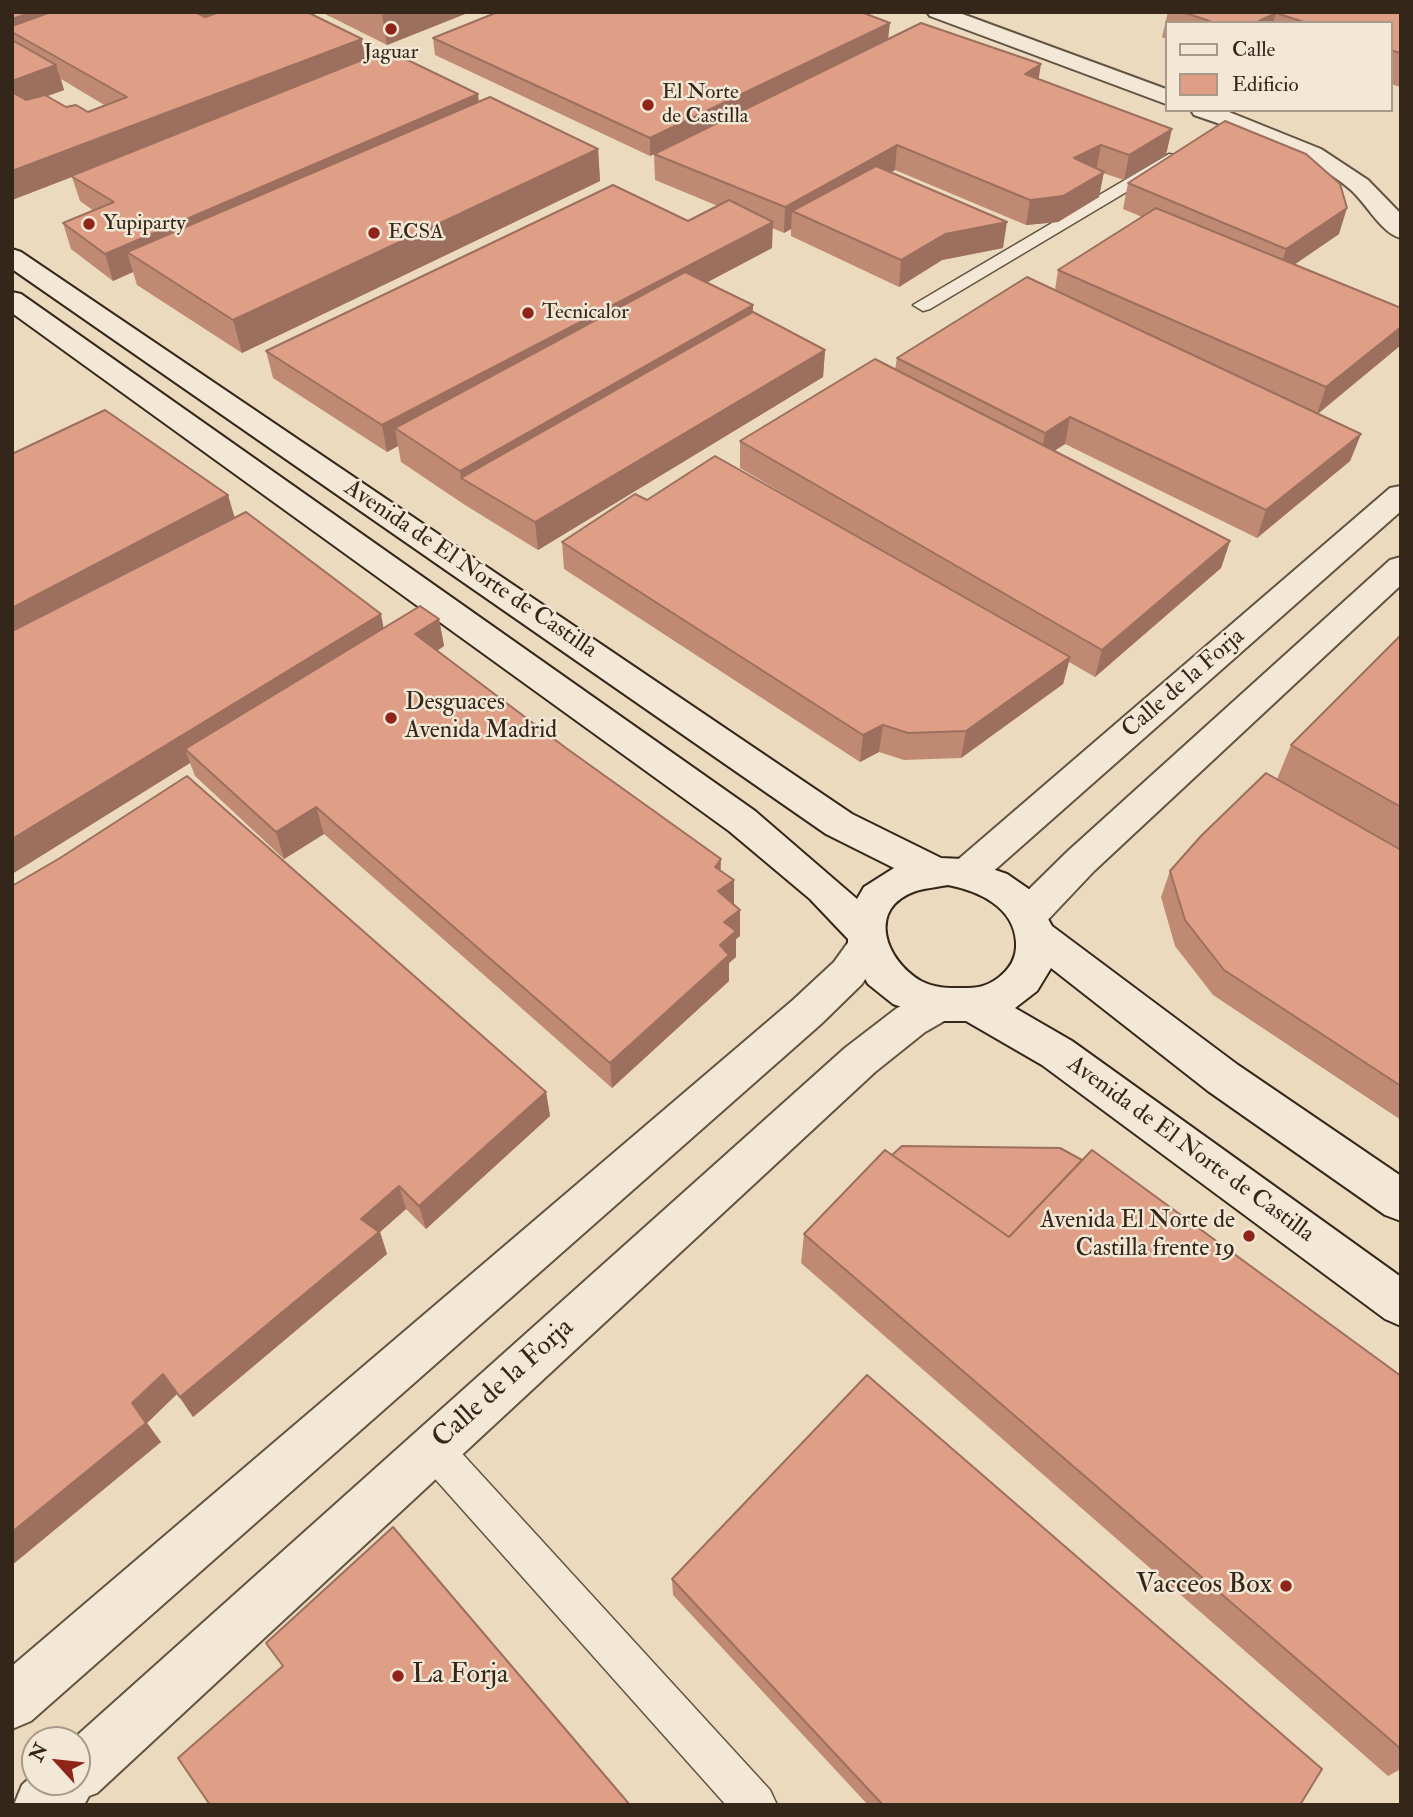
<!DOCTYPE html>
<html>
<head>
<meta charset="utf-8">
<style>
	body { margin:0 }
	#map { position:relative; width:1413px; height:1817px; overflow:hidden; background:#ecdabf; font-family:"IM FELL Double Pica",serif }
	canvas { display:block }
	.frame { position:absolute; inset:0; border:14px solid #342619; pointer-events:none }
	.legend { position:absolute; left:1165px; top:21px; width:228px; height:91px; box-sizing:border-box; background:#f3e7d5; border:2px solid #a79a8a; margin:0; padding:9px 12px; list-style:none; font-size:21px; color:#342619 }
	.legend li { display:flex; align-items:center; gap:14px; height:35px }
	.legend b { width:35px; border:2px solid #a79a8a }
	.north { position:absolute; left:21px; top:1726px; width:70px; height:70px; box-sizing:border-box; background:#f3e7d5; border:2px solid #a79a8a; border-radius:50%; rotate:297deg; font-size:19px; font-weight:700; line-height:28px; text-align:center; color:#342619 }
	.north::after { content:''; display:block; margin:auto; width:24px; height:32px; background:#8f2418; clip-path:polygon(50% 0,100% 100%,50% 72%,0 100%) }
</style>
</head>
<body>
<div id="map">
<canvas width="1413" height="1817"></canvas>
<div class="frame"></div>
<ul class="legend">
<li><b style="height:9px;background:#f3e7d5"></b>Calle</li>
<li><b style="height:19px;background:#df9f86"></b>Edificio</li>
</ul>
<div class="north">N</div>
</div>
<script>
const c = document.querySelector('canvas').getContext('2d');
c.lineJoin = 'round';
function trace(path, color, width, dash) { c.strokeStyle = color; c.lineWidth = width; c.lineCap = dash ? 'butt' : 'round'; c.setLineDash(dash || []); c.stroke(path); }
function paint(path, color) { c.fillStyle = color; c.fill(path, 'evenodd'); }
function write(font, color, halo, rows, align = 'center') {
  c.font = font + ' "IM FELL Double Pica",serif'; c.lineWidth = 5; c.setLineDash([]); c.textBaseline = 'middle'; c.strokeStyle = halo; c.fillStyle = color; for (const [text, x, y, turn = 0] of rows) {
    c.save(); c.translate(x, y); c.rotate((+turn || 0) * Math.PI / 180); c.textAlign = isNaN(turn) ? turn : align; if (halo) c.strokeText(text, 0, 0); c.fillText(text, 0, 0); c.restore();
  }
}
const lane = new Path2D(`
	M1169,154L1175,155L1178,159L1175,163L930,309L923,311L913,305Z
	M433,1430L446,1436L770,1790L777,1805H726L420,1462L414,1449L420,1436Z`);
const street = new Path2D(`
	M927,12H957L1166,89V104L930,16Z
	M1191,110H1224L1321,149L1368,180L1401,214V238C1382,234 1366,203 1351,190C1307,152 1248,134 1194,115Z
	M1401,486V511L980,883L967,887L954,883L948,873L954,863L1390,488Z
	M1401,557V585L1094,871L1042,926L1028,930L1014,926L1009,915L1014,904L1068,851L1390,560Z
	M866,932L880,937L886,948L862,984L821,1024L31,1721L12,1729V1666L793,1000L834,962L852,937Z
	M939,988L953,992L959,1004L953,1016L925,1032L875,1072L97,1793L89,1796L84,1805H14L22,1785L35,1773V1782H77V1740H72L845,1048L897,1008Z`);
const secondary = new Path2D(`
	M12,249L21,252L852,814L941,858L963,859L1007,874L1033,892L1052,926L1238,1065L1401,1176V1221L1385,1215L1208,1091L1051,968L1037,991L1015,1008L1072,1041L1401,1277V1326L1385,1319L1042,1065L966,1021H941L893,1004L868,984L848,947V939L810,899L729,831L12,313V292L21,294L755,811L857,899L864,887L894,868L826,834L12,269ZM948,885C979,891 1014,907 1016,942C1017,958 1010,969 998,978C986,987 977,988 962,988C948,988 934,988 921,981C885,960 866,908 916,891C926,888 938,887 948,885Z`);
trace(lane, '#625342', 3);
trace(street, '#625342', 4);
trace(secondary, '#342619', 4);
paint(lane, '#f3e7d5');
paint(street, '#f3e7d5');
paint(secondary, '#f3e7d5');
paint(new Path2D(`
	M12,12H307L365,59L598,149L600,181L242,353L137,285L133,272L113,281L71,249L63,223L94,211L80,201L72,177L12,200ZM61,79L106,106L88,112L66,107L47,96L64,90Z
	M321,12H470L387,45Z
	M1168,12H1401V87L1390,84V23H1166V39L1162,37Z
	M433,38L888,40L1039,80L1166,155L1124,180L1103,173L1099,197L1058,222L1026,225L895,170L891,172L1003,248L942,260L899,287L791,236V229L784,233L772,228V248L707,282L753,305V312L825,350L823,377L538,550L465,505L401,462L398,446L387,452L273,378L266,351L688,221L718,206L655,180L654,154L875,46L650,156L435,55Z
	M1128,183L1339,234L1294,264L1401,345L1318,414L1361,434L1350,461L1257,538L1065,444L1054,451L1230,541L1221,568L1095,677L1069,662L1063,684L961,758L904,760L879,752L860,762L564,569L562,542L647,500L850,533L740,468V441L895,370L897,358L1055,290L1058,270L1142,217L1123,209Z
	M12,454L228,495L234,518L383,628L439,619L444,646L437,651L721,871L734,905L740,910V936L736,939V957L729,963V981L612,1088L324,834L284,859L195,776L190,763L12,874Z
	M1401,635V1120L1213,995L1175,946L1161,897L1170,871L1277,779L1291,745Z
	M60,858L546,1092L550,1116L426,1229L406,1209L380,1232L387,1254L193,1417L177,1394L147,1423L161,1442L12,1565Z
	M892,1155L1401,1376V1769L1388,1776L801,1263L804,1234Z
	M672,1579L1300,1805H868L673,1595Z`), '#c08973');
paint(new Path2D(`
	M33,12H112L12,32V19Z
	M200,12H257L204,31Z
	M389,12H470L387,45L382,15Z
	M1276,13L1273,23H1255Z
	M890,23L888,40L650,156V138Z
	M362,39L366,63L12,200V171Z
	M1041,64L1037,89L1025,74Z
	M56,65L64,90L12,109V81Z
	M478,94L481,119L127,252L133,272L113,281L105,254Z
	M1172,129L1166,155L1124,180L1129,155Z
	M897,145L895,170L809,219L792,211L791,229L784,233L785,207Z
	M1101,145L1096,171L1074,158Z
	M598,149L600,181L242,353L233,320Z
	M1104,172L1099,197L1058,222L1026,225L1030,200Z
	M1347,208L1339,234L1278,276L1286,249Z
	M773,222L772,248L412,439L395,428L398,446L387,452L382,425Z
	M1007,222L1003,248L942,260L899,287L901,260L945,234Z
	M753,305L752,339L461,478L460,471Z
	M1401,327V345L1317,414L1326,387Z
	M825,350L823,377L538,550L535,522Z
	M1070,417L1065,444L1040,460L1045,433Z
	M1361,434L1350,461L1257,538L1266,510Z
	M228,495L236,522L12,642V608Z
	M1230,541L1221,568L1095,677L1102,650Z
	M381,614L386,641L185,749L190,763L12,874V839Z
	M439,619L444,646L421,661L415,634Z
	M1070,657L1063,684L961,758L966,731Z
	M883,725L879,752L860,762L863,735Z
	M316,807L324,834L284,859L276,832Z
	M721,859L720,886L715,867Z
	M734,880V906L718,891Z
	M740,910V936L736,939V957L729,963V981L612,1088L610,1063L720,945L724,922Z
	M546,1092L550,1116L426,1229L419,1206Z
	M399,1186L406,1209L380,1232L387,1254L193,1417L180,1397L361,1219Z
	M163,1374L177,1394L147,1423L161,1442L12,1565V1532L132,1403Z`), '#9c6f5e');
const building = new Path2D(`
	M12,12H33L12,19Z
	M51,12H195L205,17L220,12H307L362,39L12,171V92L26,100L45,95L66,107L76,105L88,112L127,97L12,32V26Z
	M498,12H861L890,23L650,138L433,38Z
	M1183,12H1401V53L1390,50V23H1307L1276,13L1255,23H1215Z
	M921,23L1041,64L1025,74L1172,129L1129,155L1101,145L1074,158L1104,172L1063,196L1030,200L897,145L785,207L654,154Z
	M12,40L56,65L12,81Z
	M387,50L478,94L105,254L63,223L114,202L71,176Z
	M490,97L598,149L233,320L127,252Z
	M1225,121L1306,154L1340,184L1347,208L1286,249L1128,183Z
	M876,166L1007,222L945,234L901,260L792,211Z
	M613,185L688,221L729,200L773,222L382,425L266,351Z
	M1156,208L1401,308V327L1326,387L1058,270Z
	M685,272L753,305L460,471L395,428Z
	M1027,277L1361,434L1266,510L1070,417L1045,433L897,358Z
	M753,312L825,350L535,522L461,478Z
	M875,359L1230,541L1102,650L740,441Z
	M105,410L228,495L12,608V454Z
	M715,456L1070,657L966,731L908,733L883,725L863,735L562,542L635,494L647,500Z
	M246,512L381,614L12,839V631Z
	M420,606L439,619L415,634L566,748L721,859L715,867L734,880L718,891L740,910L724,922L736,931L720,945L729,955L610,1063L316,807L276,832L185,749Z
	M1401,635V807L1291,745Z
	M1266,773L1401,850V1086L1224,970L1185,920L1170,871L1201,836Z
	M187,776L546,1092L419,1206L399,1186L361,1219L379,1232L180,1397L163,1374L132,1403L146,1423L12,1532V886L60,858Z
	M902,1146L1060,1148L1082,1160L1009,1237L892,1155Z
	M885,1150L1009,1237L1092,1150L1401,1376V1749L804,1234Z
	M867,1375L1322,1769L1300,1805H883L672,1579Z
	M393,1527L630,1805H210L178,1758L283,1666L266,1643Z`);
paint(building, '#df9f86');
trace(building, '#9c6f5e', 2);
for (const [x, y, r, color] of [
	[391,29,7,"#8f2418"],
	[648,105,7,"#8f2418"],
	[89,224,7,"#8f2418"],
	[374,233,7,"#8f2418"],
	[528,313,7,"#8f2418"],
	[391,718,7,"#8f2418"],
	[1249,1236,7,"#8f2418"],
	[1286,1586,7,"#8f2418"],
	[398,1676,7,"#8f2418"]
]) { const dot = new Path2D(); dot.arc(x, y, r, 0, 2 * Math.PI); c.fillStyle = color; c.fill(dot); trace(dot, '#f3e7d5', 2.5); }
write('21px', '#342619', '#f3e7d5', [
	["Jaguar",391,53,"center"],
	["El Norte",662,93],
	["de Castilla",662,117],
	["Yupiparty",103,224],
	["ECSA",388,233],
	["Tecnicalor",542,313]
], 'left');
write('24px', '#342619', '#f3e7d5', [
	["Avenida de El Norte de Castilla",470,570,34],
	["Calle de la Forja",1184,684,-41],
	["Avenida de El Norte de Castilla",1190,1150,36]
]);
write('24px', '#342619', '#f3e7d5', [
	["Desguaces",405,704],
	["Avenida Madrid",405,732],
	["Avenida El Norte de",1235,1222,"right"],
	["Castilla frente 19",1235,1250,"right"]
], 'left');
write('28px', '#342619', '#f3e7d5', [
	["Calle de la Forja",504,1384,-42]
]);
write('28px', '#342619', '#f3e7d5', [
	["Vacceos Box",1272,1586],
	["La Forja",412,1676,"left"]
], 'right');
</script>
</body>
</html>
